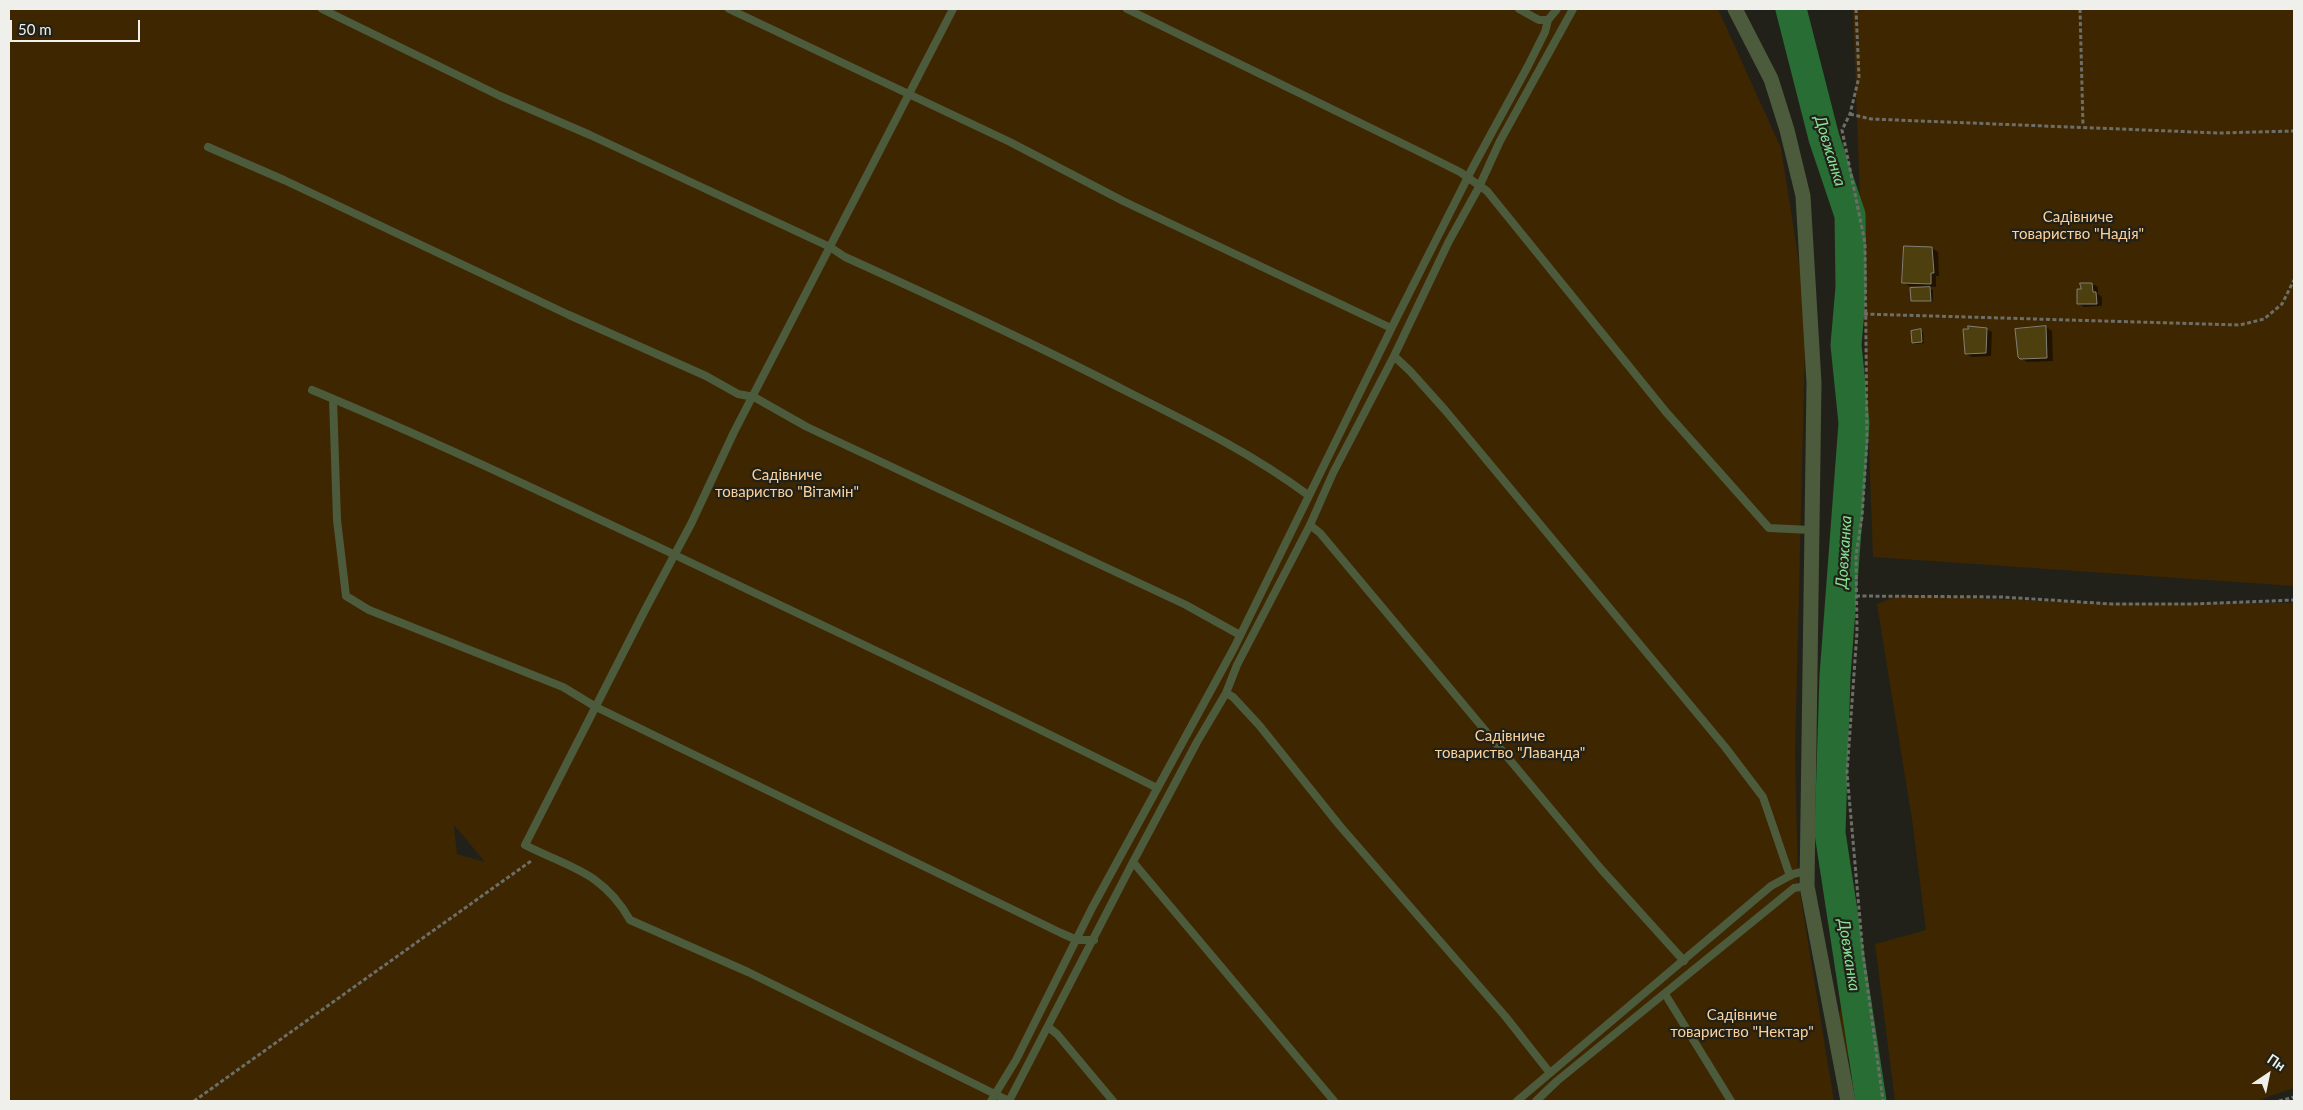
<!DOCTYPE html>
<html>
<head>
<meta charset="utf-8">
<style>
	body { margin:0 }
	#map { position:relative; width:2303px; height:1110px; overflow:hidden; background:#21211a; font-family:Lato,sans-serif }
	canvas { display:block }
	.frame { position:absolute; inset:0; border:10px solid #efefeb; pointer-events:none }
	.north { position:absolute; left:2243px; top:1050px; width:50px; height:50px; -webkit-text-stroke:4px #21211a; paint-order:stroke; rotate:34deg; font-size:14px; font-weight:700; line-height:20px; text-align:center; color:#efefeb }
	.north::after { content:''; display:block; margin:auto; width:18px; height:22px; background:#efefeb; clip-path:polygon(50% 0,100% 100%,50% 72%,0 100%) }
	.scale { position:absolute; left:10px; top:20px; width:130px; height:22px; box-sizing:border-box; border:2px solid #efefeb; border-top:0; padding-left:6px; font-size:15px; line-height:18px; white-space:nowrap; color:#efefeb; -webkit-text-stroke:4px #21211a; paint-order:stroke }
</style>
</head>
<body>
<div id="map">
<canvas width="2303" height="1110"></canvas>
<div class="frame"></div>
<div class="north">Пн</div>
<div class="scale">50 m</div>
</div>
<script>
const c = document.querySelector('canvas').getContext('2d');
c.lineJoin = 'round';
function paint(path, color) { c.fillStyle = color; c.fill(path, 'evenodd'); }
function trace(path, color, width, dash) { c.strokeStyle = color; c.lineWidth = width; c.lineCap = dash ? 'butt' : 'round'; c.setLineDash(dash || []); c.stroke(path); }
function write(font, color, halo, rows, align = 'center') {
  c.font = font + ' Lato,sans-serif'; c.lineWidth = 4.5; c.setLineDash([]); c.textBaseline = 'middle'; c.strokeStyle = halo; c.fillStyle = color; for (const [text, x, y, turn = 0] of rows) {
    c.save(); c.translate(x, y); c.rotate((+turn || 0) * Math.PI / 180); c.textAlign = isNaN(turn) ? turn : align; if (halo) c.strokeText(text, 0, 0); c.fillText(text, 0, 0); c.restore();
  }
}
paint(new Path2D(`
	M9,9H1718L1781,148L1806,307L1795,752L1798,881L1834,1101H9ZM454,826H455L485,862L457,854Z
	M1853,9H2294V586L1873,557Z
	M1899,595L2090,603H2294V1088L2256,1101H1895L1875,944L1926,930L1913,826L1877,604Z
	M1858,980L1869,1004V1029L1873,1055L1867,1066C1857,1063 1845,1057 1839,1047C1832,1031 1843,987 1858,980Z
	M1862,1070L1872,1075L1880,1101H1861L1850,1084L1851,1080Z`), '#3d2600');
paint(new Path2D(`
	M1932,248L1938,252L1939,276H1936V287L1909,286L1903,282Z
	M2092,284L2098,287V294L2102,297V306L2084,307L2078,303L2082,290Z
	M1930,289L1933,290V301L1912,300Z
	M2046,327L2052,331L2053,361L2027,362L2019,357L2020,328Z
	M1986,329L1992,332L1991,356L1972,357L1966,354Z
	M1920,331L1923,332L1924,343L1916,344L1913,343Z`), '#0007');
trace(new Path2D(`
	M1791,9L1824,138L1850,215L1851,287L1846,345L1854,423L1835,676L1830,833L1871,1101`), '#276d34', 31);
const building = new Path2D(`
	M1904,246L1932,247L1934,273H1931V284L1902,283Z
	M2080,283H2092L2093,292H2096L2097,304H2077V289H2081Z
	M1930,287L1931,301H1911L1910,288Z
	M1968,326L1987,328L1986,353L1965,354L1963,329H1968Z
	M2046,326L2047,358L2020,359L2018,357L2015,329Z
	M1921,329L1922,342L1912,343L1911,331Z`);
paint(building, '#4e400e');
trace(building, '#827f77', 1);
trace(new Path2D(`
	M1856,9L1859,77L1850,114L1842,130L1865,243L1867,441L1862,517L1856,555L1857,632L1847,773L1863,954L1883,1101
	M2080,9L2083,126
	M1850,114L1871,119L2219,133L2294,131
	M1864,314L2240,325L2264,319L2282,304L2294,280
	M1856,596L2002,597L2112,604H2194L2294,600
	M194,1101L531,861
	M2279,1101L2294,1097`), '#6e6e68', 3, [4, 2.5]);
trace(new Path2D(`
	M322,9L500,96L590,135L830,247L845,257C940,300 1035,344 1128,392C1190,423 1253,454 1308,495
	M729,9L1010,142L1123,201L1391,328
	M953,9L734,432L691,524L646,608L525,845C570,868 603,872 630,920L748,972L1009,1101
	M1127,9L1422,153L1460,172L1487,191L1666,412L1769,528L1811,530
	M1519,9L1539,20H1548L1557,9
	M208,147L284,180L569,315L706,376L738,394L754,397L807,427L1186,605L1240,635
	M1394,356L1410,371L1445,410L1725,747L1763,797L1790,876
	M312,390C435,441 554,498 675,555C836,632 998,707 1157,788
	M333,399L337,520L346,596L369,610L563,687L596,707L670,743L1061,933L1077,940H1094
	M1310,525L1320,533L1601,869L1684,961
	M1226,693L1233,697L1259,725L1340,826L1505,1016L1550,1073
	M1133,862L1334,1101
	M1665,994L1731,1101
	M1048,1027L1057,1034L1113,1101
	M991,1101L1016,1060L1092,908L1234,648L1395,321L1473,167L1528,66L1545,32L1548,20
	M1009,1101L1133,862L1197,742L1226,693L1237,665L1310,525L1333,473L1394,356L1449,241L1479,187L1500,141L1573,9
	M1517,1101L1771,886L1793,874L1806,871
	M1536,1101L1557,1081L1794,888L1807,886`), '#4c5b3c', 8);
trace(new Path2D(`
	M1735,9L1771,79L1787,130L1803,196L1814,383L1807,886L1848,1101`), '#4c5b3c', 15);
write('15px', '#fdd29a', '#21211a', [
	["Садівниче",2078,217],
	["товариство \"Надія\"",2078,234],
	["Садівниче",787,475],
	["товариство \"Вітамін\"",787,492],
	["Садівниче",1510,736],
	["товариство \"Лаванда\"",1510,753],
	["Садівниче",1742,1015],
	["товариство \"Нектар\"",1742,1032]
]);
write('italic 16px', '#86e392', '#21211a', [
	["Довжанка",1830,151,73],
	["Довжанка",1844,552,-86],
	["Довжанка",1849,955,81]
]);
</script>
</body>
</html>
